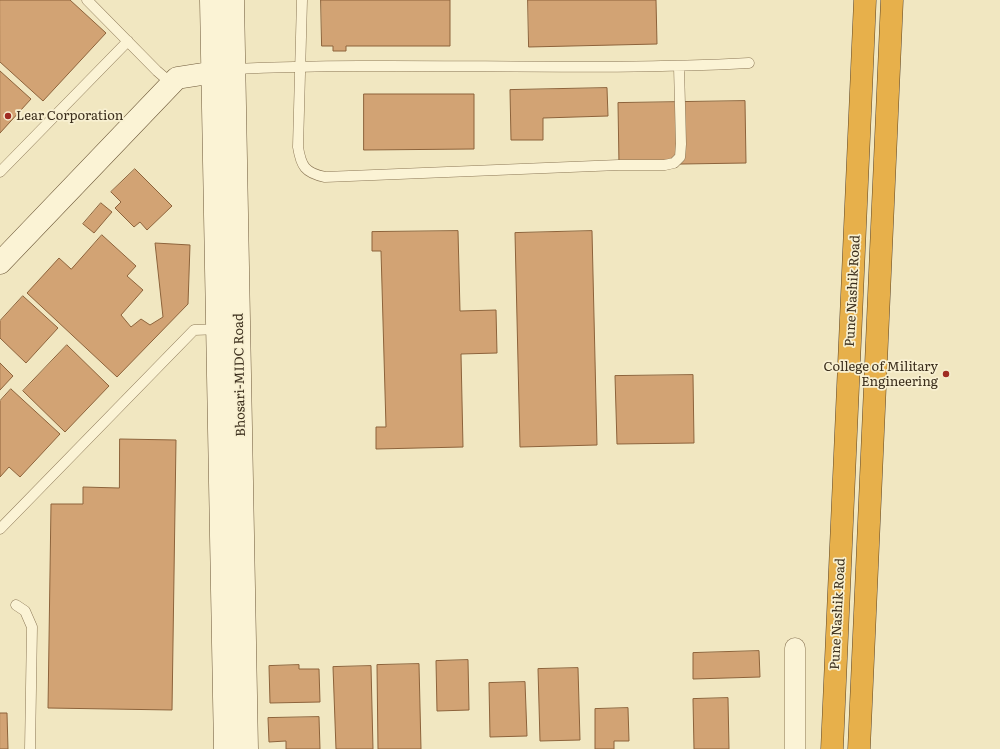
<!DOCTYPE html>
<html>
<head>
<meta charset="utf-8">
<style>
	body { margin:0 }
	canvas { display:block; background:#f1e7c1 }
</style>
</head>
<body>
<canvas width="1000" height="749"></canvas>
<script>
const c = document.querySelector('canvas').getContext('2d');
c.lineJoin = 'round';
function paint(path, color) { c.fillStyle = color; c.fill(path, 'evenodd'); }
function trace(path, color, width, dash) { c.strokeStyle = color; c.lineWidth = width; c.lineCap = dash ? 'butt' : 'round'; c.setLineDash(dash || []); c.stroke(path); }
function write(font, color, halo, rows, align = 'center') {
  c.font = font + ' Literata,serif'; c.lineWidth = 3.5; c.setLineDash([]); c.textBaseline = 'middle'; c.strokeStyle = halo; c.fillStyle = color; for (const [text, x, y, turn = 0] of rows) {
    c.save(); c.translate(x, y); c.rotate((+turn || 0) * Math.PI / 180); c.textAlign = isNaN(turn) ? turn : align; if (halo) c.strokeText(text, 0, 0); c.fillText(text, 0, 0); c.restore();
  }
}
const building = new Path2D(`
	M0,0H70L106,33L43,101L0,62Z
	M321,0H450V46H346V51H333V46H322Z
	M528,0H656L657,44L529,47Z
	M0,71L31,99L0,133Z
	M607,88L608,116L543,118V140H511L510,90Z
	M364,94H474V149L364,150Z
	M745,101L746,163L619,165L618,103Z
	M135,169L172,206L147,230L140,222L134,227L115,208L121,202L111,192Z
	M101,203L112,212L94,233L83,224Z
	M458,231L460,311L496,310L497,353L461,354L463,447L376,449V427H386L381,251H372V232Z
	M592,231L597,445L520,447L515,233Z
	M102,235L136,266L127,276L143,290L121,315L131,327L141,319L150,325L163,317L155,243L190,245L188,304L117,377L27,293L59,258L71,269Z
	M23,296L58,328L26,363L0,338V321Z
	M67,345L109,386L65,432L23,391Z
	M0,363L13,376L0,390Z
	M693,375L694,443L617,444L615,376Z
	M11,389L60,434L20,477L9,467L0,477V401Z
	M120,439L176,440L172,710L48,708L51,504H83V487L119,488Z
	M759,651L760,677L693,679V653Z
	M468,660L469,710L437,711L436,661Z
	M419,664L421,749H378L377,665Z
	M299,665V669H319L320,702L270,703L269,666Z
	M371,666L373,749H336L333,667Z
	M578,668L580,740L540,741L538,669Z
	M525,682L527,736L490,737L489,683Z
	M728,698L729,749H694L693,699Z
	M628,708L629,741H614V749H595V709Z
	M0,713H7L8,749H0Z
	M319,717L320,749H286V741L269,742L268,718Z`);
paint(building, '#d2a374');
trace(building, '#8d633b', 1);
const lane = new Path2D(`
	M87,0L157,71L171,83
	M302,0L298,147C301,166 305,173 325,177L619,165H665L674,163L680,157L681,144L679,67
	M235,69C406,61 578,72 749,63
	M0,172L128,41
	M0,529L194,330L220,329
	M16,605L25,611L32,627L30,749`);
const street = new Path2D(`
	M795,749V648`);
const secondary = new Path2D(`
	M211,0L225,749
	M233,0L247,749
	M0,263L177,78L228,70`);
const highway = new Path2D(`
	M832,749L865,0
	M859,749L892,0`);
trace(lane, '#8c7857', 11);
trace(street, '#8c7857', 21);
trace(secondary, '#6e593a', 23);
trace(highway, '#5a452c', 23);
trace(lane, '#fbf3d5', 10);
trace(street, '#fbf3d5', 20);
trace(secondary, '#fbf3d5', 22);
trace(highway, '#e7b04b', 22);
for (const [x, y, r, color] of [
	[8,116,4,"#a02c22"],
	[946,374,4,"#a02c22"]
]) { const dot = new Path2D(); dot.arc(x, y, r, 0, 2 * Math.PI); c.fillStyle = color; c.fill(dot); trace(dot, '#f8f0d1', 1.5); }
write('13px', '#3b2e1c', '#f8f0d1', [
	["Lear Corporation",16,116],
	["College of Military",938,367,"right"],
	["Engineering",938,382,"right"]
], 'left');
write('13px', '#3b2e1c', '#f8f0d1', [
	["Pune Nashik Road",853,291,-87],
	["Bhosari-MIDC Road",240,375,-91],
	["Pune Nashik Road",838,614,-87]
]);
</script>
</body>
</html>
